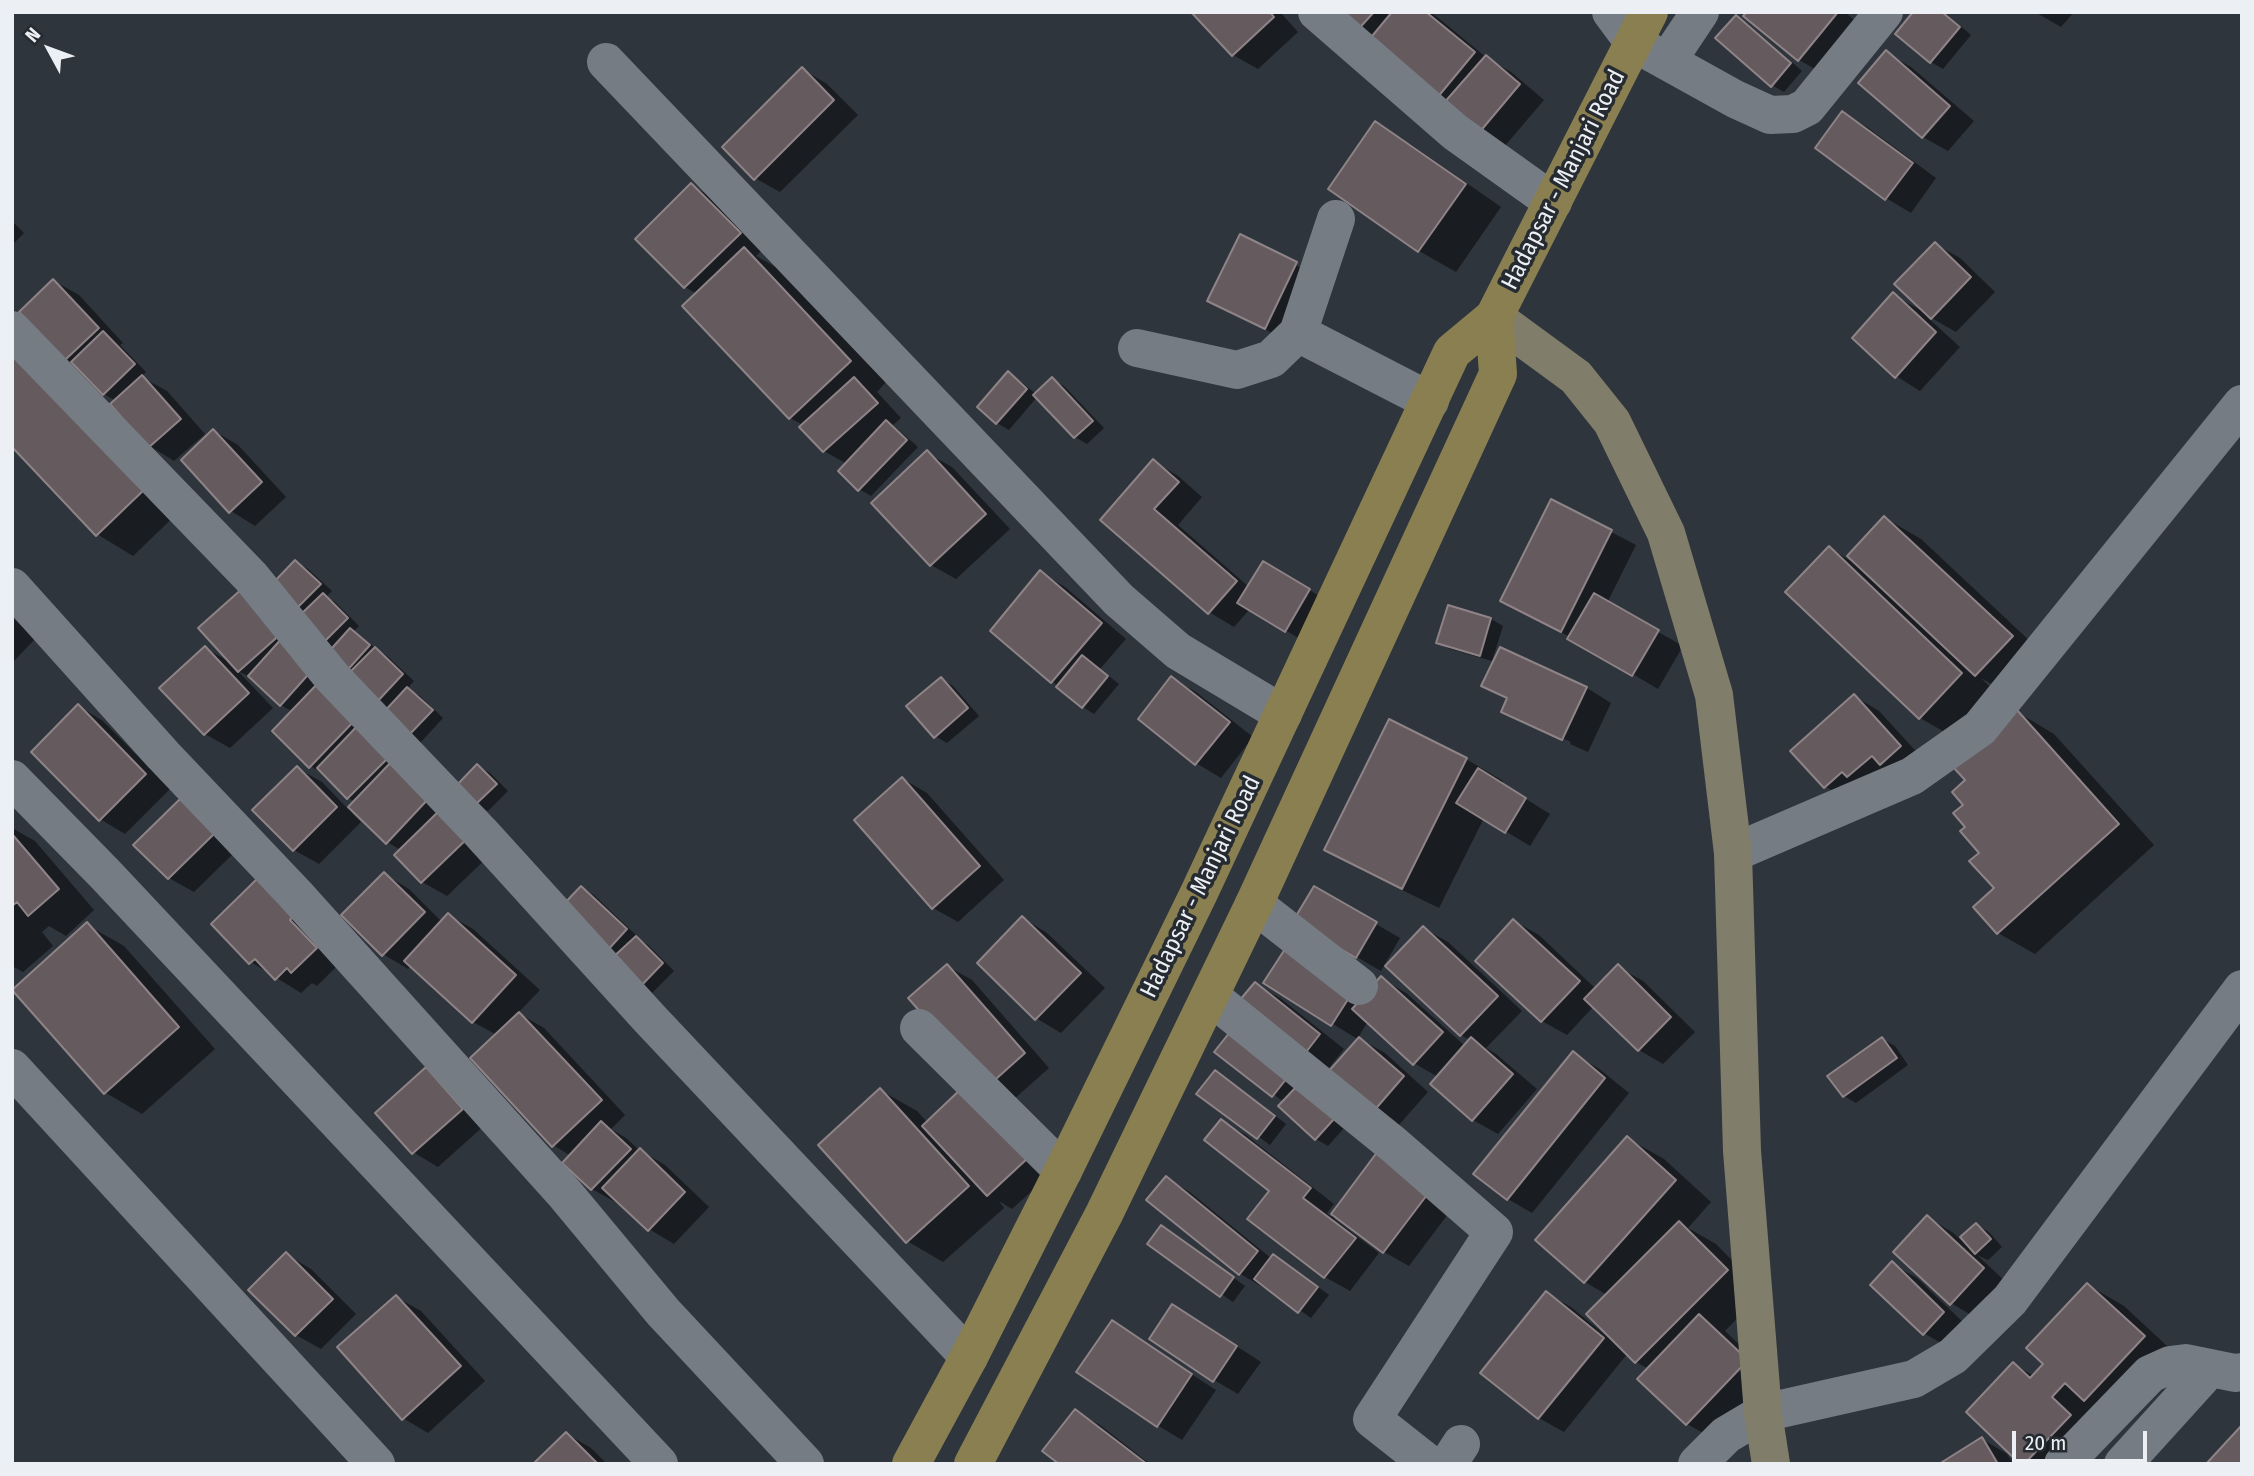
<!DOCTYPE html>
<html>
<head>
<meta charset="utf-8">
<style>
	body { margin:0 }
	#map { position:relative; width:2254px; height:1476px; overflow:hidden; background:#2f353c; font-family:"Fira Sans Condensed",sans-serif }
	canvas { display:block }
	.frame { position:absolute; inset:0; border:14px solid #eceff4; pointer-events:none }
	.north { position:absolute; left:14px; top:14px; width:70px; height:70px; -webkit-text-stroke:5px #252b31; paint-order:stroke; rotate:311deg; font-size:19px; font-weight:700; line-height:28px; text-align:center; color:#eceff4 }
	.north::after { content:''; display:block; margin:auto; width:24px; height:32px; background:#eceff4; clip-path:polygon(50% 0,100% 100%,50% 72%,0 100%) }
	.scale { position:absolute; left:2012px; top:1431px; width:135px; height:32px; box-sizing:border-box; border:4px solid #eceff4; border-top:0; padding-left:9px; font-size:21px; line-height:24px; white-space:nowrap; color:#eceff4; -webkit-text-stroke:5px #252b31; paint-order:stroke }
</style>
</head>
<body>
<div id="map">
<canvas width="2254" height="1476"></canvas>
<div class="frame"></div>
<div class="north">N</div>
<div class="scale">20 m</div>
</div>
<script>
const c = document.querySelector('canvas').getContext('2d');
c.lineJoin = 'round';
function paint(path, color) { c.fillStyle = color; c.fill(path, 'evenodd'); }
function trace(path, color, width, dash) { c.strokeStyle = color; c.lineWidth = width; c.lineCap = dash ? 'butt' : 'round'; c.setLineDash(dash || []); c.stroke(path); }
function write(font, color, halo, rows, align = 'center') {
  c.font = font + ' "Fira Sans Condensed",sans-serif'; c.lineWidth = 7; c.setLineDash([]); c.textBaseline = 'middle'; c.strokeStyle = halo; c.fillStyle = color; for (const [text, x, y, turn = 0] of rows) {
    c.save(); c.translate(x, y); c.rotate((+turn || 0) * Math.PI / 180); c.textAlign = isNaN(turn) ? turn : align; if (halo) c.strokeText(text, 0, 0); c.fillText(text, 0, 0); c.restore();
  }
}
paint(new Path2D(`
	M1193,12H1280L1298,32L1258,69L1233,55Z
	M1333,12H1431L1487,58L1511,72L1544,100L1504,147Z
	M1749,12H1845L1862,27L1824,74L1799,60L1746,16Z
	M1916,12H1944L1971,35L1943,69L1931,62Z
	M2035,12H2074L2061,27Z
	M1736,17L1748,24L1802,71L1784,92L1772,85Z
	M1886,53L1911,67L1974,121L1948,151L1923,137Z
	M802,69L827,84L858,115L780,192L755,178Z
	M1843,113L1867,127L1936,178L1911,213L1886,198Z
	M1376,124L1412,145L1501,207L1456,272L1419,251L1331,189Z
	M691,185L716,200L764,248L756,256L781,270L886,382L877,392L901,418L893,425L918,447L871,496L859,489L847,464L824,451L803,425L790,418L697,294L685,287L638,239Z
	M12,221L24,233L12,245Z
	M1241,237L1321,278L1290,342L1209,301Z
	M1935,244L1960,258L1995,292L1956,332L1928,316L1927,317L1960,347L1920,391L1896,376L1893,295L1924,312Z
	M54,281L79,295L123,343L120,345L146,372L141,377L167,391L205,434L174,461L150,446L116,401L104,394L76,365L66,359Z
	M12,339L183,508L133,556L97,534Z
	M1008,374L1020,381L1036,394L1052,379L1064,386L1104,428L1087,444L1075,437L1037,397L1009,430L997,423L979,407Z
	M214,431L238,445L286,497L255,526L231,511Z
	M927,453L952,467L1010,529L956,579L931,565L873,503Z
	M1153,461L1178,476L1202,497L1178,525L1249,587L1288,577L1334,605L1310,645L1250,609L1234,627L1209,612L1103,520Z
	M1552,501L1636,545L1607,603L1683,646L1658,689L1570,637L1502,601Z
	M1885,518L1921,539L2048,658L2013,696L1981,678L1998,695L1957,739L1920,718L1829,548L1854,563Z
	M296,562L308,569L332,591L326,597L335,602L359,626L353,632L387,656L414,681L407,689L420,696L443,718L420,743L377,701L297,608Z
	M1041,573L1065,587L1126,639L1100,669L1119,684L1094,714L1083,707L1052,681Z
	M244,589L494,851L447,896L422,882L396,855L401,850L387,842L355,811L352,813L361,822L319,864L294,850L297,768L322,782L348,809L356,802L348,798L326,775L310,766L293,712L281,705L254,679L238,671L273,708L230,748L205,734V648L232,663Z
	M1449,607L1491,619L1503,626L1492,661L1450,649L1439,643Z
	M12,617L35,639L12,663Z
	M1501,649L1587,688L1611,703L1588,752L1570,744L1571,742L1526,721V724L1503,711L1508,700L1484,685Z
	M1171,678L1196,692L1253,737L1221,778L1196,763L1140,718Z
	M941,679L953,686L979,716L947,743L935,736Z
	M1854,696L1879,711L1925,761L1850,801L1825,786Z
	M78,706L103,721L170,789L125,834L100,819Z
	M2017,712L2054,734L2154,845L2035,954L1998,933L1996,888L1968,827L1965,805Z
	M1390,722L1466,759L1503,781L1502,784L1550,814L1530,846L1484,818L1439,908L1363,871L1326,849Z
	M478,766L490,773L508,791L488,811L476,804Z
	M903,779L927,793L1004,880L958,922L933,908Z
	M180,802L238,849L194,892L169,878Z
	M12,828L35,841L94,910L66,936L49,926L42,932L53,946L23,972L12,966Z
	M384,874L409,889L442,922L448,915L473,929L540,990L518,1013L544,1028L625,1115L611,1129L626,1138L639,1150L665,1165L709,1207L674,1244L649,1229L619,1201L617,1203L592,1189L564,1163L571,1156L553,1145L497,1035L473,1022L411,965L408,969L383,954Z
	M261,878L340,963L317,986L312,983L301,993L251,962Z
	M582,888L594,895L638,937L637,938L648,945L674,971L652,993L607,951Z
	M1314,888L1400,938L1381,971L1295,921Z
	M1023,918L1047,933L1105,988L1061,1033L1036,1018Z
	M1514,921L1539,935L1596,989L1618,967L1643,981L1695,1032L1663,1064L1639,1050L1594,1006L1567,1035L1542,1021Z
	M87,925L124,946L215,1049L142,1114L106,1093L14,989Z
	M1423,928L1448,942L1522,1011L1486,1048L1496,1054L1537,1089L1498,1134L1473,1120L1438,1077L1414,1063L1368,1021L1358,1038L1385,1053L1428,1092L1398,1126L1373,1112L1359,1040L1265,982L1363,1000L1382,979L1406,993L1465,1046L1470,1040L1461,1035Z
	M947,966L972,980L1049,1068L1013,1100L988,1086Z
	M1255,984L1280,998L1344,1049L1325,1073L1301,1059Z
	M1230,1035L1345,1127L1328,1146L1316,1139L1284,1102L1216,1051Z
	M1882,1039L1895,1046L1908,1065L1856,1103L1844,1096Z
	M1573,1054L1598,1068L1629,1093L1532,1213L1508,1199Z
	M1227,1079L1286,1124L1270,1145L1199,1093Z
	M451,1083L486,1124L438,1167L413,1152Z
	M880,1090L917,1111L928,1123L964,1090L1052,1173L1012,1209L999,1201L1004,1208L943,1262L907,1241Z
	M1221,1121L1246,1135L1334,1204L1327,1213L1331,1217L1379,1153L1454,1206L1409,1266L1384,1252L1336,1216L1334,1219L1379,1253L1350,1291L1325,1277L1249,1218L1271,1191Z
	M1627,1138L1664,1159L1711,1202L1688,1228L1716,1244L1763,1292L1725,1331L1771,1375L1712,1438L1687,1424L1649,1369L1636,1362L1628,1353L1564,1432L1539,1418L1546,1293L1571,1307L1610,1339L1612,1337L1607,1295L1585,1282Z
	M1167,1178L1191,1193L1272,1259L1274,1256L1286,1263L1329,1295L1311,1318L1266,1286L1264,1288L1239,1273Z
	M1927,1217L1952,1232L1960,1239L1977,1225L1989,1232L2002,1247L1988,1260L1977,1255L2007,1283L1976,1318L1951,1303Z
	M1173,1234L1245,1286L1233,1302L1150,1244Z
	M287,1255L311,1269L356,1314L321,1349L296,1335Z
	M1892,1264L1917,1278L1968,1327L1949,1348L1924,1333Z
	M2088,1285L2124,1306L2180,1358L2081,1464H2023L2013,1364L2034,1376L2045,1364Z
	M396,1297L421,1311L485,1381L428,1433L403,1418Z
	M1198,1321L1261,1362L1238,1394L1214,1380Z
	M1112,1323L1216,1390L1182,1440L1157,1425Z
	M1075,1411L1100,1425L1150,1464H1062Z
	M567,1434L591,1448L607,1464H536Z
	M1982,1439L2007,1454L2013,1464H1942Z`), '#0007');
const building = new Path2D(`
	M1191,12H1270L1274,17L1232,56Z
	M1330,12H1374L1354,34Z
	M1392,12H1426L1475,52L1432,104L1363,47Z
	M1747,12H1838L1798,61L1743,16Z
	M1913,12H1942L1960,27L1930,63L1895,34Z
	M1736,15L1791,63L1771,87L1715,38Z
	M1886,50L1950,106L1922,138L1858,83Z
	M1486,55L1520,84L1478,134L1443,104Z
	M802,67L834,100L754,180L722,147Z
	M1842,111L1913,163L1885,200L1815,148Z
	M1375,121L1466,184L1418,252L1328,189Z
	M691,183L741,233L684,288L635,239Z
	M1240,234L1297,262L1265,329L1207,301Z
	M1935,242L1971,277L1931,319L1894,284Z
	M744,247L851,361L789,419L682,306Z
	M53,279L99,328L65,360L19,312Z
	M1893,292L1936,332L1895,378L1852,338Z
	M103,331L135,364L103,395L71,362Z
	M12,346L147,487L96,536L12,447Z
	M1008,371L1027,389L996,424L977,407Z
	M142,375L181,419L148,448L110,404Z
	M854,377L878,403L823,452L799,427Z
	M1052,377L1093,421L1074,438L1033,395Z
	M886,420L907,440L858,491L838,471Z
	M213,429L262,482L229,513L181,460Z
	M927,450L986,514L930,566L871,503Z
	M1153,459L1179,482L1154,509L1237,581L1208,614L1100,520Z
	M1551,499L1612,530L1561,632L1500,601Z
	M1884,516L2013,636L1975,676L1847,556Z
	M1829,546L1962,673L1919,719L1785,592Z
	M295,560L321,584L296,609L271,585Z
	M1263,561L1310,589L1285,632L1237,603Z
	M1040,570L1102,623L1051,683L990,631Z
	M244,587L284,631L238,672L198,628Z
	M323,593L348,618L322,644L297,618Z
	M1594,593L1659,630L1632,676L1567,639Z
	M1448,605L1491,618L1480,656L1436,643Z
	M350,628L370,645L343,675L323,658Z
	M283,637L315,667L280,706L248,676Z
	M205,646L249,693L204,735L159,688Z
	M375,647L403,674L376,703L347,675Z
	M1500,647L1587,687L1562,740L1501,712L1507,698L1481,686Z
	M1082,655L1108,676L1082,708L1056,687Z
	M1171,676L1230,722L1195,765L1138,719Z
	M941,677L968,708L934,738L906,706Z
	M320,681L358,717L309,768L272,731Z
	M407,687L433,710L407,737L382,714Z
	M1854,694L1901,746L1880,765L1872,756L1847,777L1842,772L1824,788L1790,751Z
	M78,704L146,774L99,821L31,752Z
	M2017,710L2119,824L1997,934L1973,907L1994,888L1969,861L1979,853L1960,831L1965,827L1953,813L1963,805L1952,792L1965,780L1954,768Z
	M1389,719L1467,758L1402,889L1324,850Z
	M363,720L395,751L347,799L317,768Z
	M393,760L431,796L386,844L348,807Z
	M477,764L497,784L475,805L456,786Z
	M297,766L337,807L293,851L252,810Z
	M1478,768L1526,798L1505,833L1456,803Z
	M902,777L980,866L932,909L854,820Z
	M180,799L214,834L168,879L133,845Z
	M443,807L471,835L421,883L394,855Z
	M12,834L59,889L28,916L17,902L12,906Z
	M384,872L425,912L382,956L341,915Z
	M260,876L296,913L290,920L317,948L291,973L287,968L275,980L255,959L249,964L211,924Z
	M581,886L627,929L606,952L560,908Z
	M1314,886L1377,922L1356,958L1293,921Z
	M448,913L516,975L472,1023L404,961Z
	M1022,916L1081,973L1035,1020L977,963Z
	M1513,919L1580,981L1541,1022L1475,961Z
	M87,922L179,1027L104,1094L12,990Z
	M1423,926L1498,996L1460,1036L1385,966Z
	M636,936L663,963L639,988L611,959Z
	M1285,949L1352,993L1331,1026L1263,983Z
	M947,964L1025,1053L987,1087L908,998Z
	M1618,964L1671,1017L1638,1051L1584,999Z
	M1381,976L1443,1032L1413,1065L1352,1009Z
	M1255,982L1320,1034L1300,1060L1234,1007Z
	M519,1012L602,1100L552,1147L470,1058Z
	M1230,1032L1287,1078L1272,1097L1214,1052Z
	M1359,1037L1404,1076L1372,1113L1327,1073Z
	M1471,1037L1513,1074L1472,1121L1430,1084Z
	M1882,1037L1897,1058L1843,1097L1827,1076Z
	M1573,1051L1605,1078L1507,1200L1473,1174Z
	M426,1067L463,1109L412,1154L375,1113Z
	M1215,1070L1275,1116L1257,1139L1196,1094Z
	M1298,1085L1334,1119L1315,1140L1278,1106Z
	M963,1087L1028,1158L987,1196L922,1126Z
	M880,1088L969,1186L906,1243L818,1145Z
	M1221,1119L1311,1188L1303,1198L1356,1238L1324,1278L1247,1219L1269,1191L1204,1140Z
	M601,1121L631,1149L591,1190L562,1163Z
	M1627,1136L1676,1180L1584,1283L1535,1240Z
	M640,1148L685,1192L648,1231L602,1188Z
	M1378,1151L1430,1191L1383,1253L1331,1214Z
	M1166,1176L1258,1251L1239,1275L1146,1200Z
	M1927,1215L1984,1268L1950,1305L1893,1252Z
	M1679,1221L1728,1270L1635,1363L1586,1314Z
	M1976,1223L1991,1239L1975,1254L1960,1237Z
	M1161,1225L1234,1277L1220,1297L1147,1244Z
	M286,1252L333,1299L295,1336L248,1290Z
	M1273,1254L1318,1287L1298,1313L1254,1279Z
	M1892,1261L1944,1312L1923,1335L1870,1285Z
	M2087,1283L2145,1336L2084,1401L2065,1383L2052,1397L2071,1415L2024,1464H2020L1966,1412L2013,1362L2030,1378L2043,1364L2026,1348Z
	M1546,1291L1604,1338L1538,1419L1480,1373Z
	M396,1295L461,1366L402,1420L337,1347Z
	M1172,1304L1237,1346L1213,1382L1149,1339Z
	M1699,1314L1748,1360L1686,1425L1637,1379Z
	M1112,1320L1192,1374L1157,1427L1076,1372Z
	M1075,1409L1147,1464H1059L1042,1451Z
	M2242,1425V1464H2206Z
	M566,1432L598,1464H533Z
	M1982,1437L1998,1464H1939Z`);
paint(building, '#655a5d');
trace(building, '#8e8386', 2);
trace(new Path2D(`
	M1317,12L1455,132L1553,202
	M1611,12L1634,43L1735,99L1770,115L1793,114L1807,107L1884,12
	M1668,60L1700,12
	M606,62L1119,600L1178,651L1283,714
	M1336,219L1298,333L1430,401
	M12,330L251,577L332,677L481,833L650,1019L969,1357
	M1137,348L1237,370L1271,359L1298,333
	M12,587L163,755L295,894L565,1194L663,1312L805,1464
	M12,779L106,875L659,1464
	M1733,853L1912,776L1980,728L2242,404
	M1254,904L1359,986
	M1210,996L1394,1145L1494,1232L1372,1419L1429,1464
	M919,1028L1063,1171
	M12,1068L376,1464
	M1448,1464L1461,1444
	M1697,1464L1726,1435L1763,1413L1914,1379L1953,1356L2010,1300L2242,989
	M2063,1464L2150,1374L2170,1365L2186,1363L2235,1373L2242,1372
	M2123,1464L2210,1368`), '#767c84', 38);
trace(new Path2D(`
	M1494,317L1576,377L1612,422L1666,533L1714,695L1733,853L1742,1151L1763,1413L1771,1464`), '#807e6a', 38);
trace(new Path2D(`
	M911,1464L969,1357L1063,1171L1198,895L1452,352L1494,317L1649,12
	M973,1464L1104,1214L1254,904L1498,374L1494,317`), '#8a7f51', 38);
write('24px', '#eceff4', '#252b31', [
	["Hadapsar - Manjari Road",1564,180,-63],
	["Hadapsar - Manjari Road",1201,887,-64]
]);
</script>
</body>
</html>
